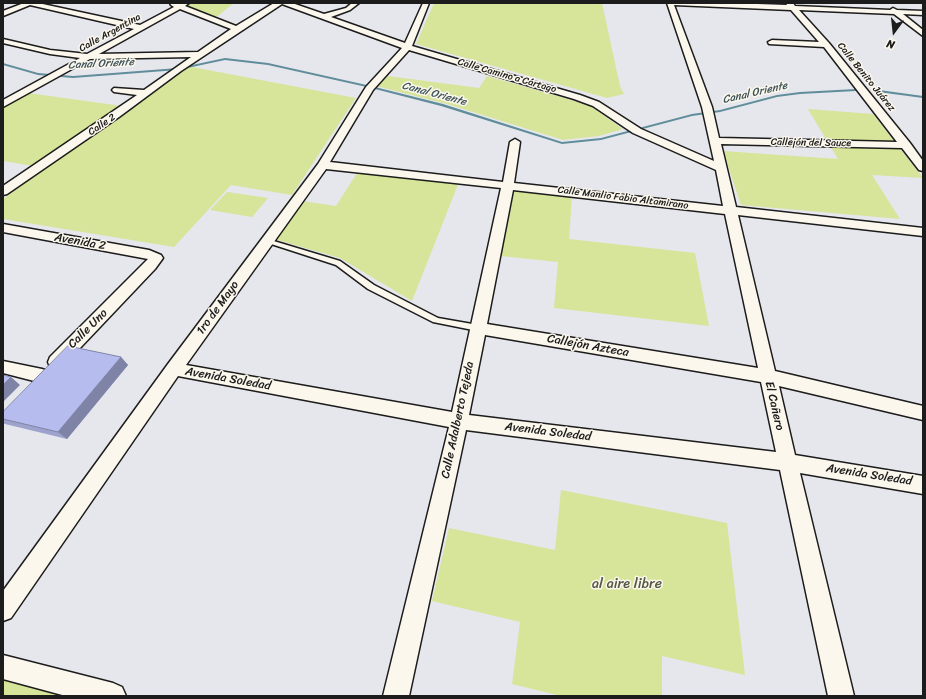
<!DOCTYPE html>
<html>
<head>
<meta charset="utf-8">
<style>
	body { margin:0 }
	#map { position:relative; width:926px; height:699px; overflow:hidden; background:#e6e6ed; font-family:Sriracha,sans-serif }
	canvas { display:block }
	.frame { position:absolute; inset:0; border:4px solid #1c1c1c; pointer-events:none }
	.north { position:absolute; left:874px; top:12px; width:40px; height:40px; -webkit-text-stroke:3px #fbf7ec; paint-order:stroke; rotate:195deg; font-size:11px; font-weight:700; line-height:16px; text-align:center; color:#1c1c1c }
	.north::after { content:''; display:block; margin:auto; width:14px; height:18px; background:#1c1c1c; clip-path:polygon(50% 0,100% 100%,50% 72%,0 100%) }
</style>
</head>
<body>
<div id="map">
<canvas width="926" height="699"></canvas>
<div class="frame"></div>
<div class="north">N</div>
</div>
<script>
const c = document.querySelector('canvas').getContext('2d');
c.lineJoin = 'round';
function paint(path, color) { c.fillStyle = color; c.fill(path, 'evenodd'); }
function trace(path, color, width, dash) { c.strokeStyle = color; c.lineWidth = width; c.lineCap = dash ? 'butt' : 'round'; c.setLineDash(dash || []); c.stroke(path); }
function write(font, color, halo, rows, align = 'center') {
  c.font = font + ' Sriracha,sans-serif'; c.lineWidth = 3; c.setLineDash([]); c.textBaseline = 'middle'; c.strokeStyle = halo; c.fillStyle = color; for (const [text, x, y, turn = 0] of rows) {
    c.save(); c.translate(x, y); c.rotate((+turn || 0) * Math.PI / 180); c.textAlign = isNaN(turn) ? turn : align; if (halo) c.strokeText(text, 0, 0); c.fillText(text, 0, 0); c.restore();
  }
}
paint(new Path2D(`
	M189,3H234L215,18L183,6Z
	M434,3H602L620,86L624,94L607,98L416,44Z
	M192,67L356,98L292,195L231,185L174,247L3,219V199L168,72Z
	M388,76L479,88L487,76L589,105L623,129L599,136L563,140L447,104L376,86Z
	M28,93L122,106L33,166L3,161V107Z
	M808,109L873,114L923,178L872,175L900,219L741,205L723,151L838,159Z
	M359,170L459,182L412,301L340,258L274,239L302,201L336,206Z
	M513,191L572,196L569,239L695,253L709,326L554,308L558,262L501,256Z
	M227,192L268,198L252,217L210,210Z
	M561,490L727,523L745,675L662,656V696H561L512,684L520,622L432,601L449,528L555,550Z
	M3,667L113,696H3Z`), '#d6e599');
paint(new Path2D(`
	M225,58L268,63L371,86L443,104L562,142L601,138L692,114L720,110L777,95L800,92L856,89L858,90L856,91L800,94L777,97L720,112L692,116L601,140L562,144L441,106L371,88L268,65L225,60L178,70L73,78L38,75L3,65V63L38,73L73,76L178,68Z
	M879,90L923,96V98L878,92L877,91Z`), '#608d9a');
const lane = new Path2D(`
	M267,239L340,261L374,285L438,318L478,325L482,328L478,331L433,322L368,289L336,265L265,242L264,241Z`);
const street = new Path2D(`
	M24,3H38L140,25L174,7L171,5L170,3H189L185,6L236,26L274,3H292L324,14L346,8L352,3H359L350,10L331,17L405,43L423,3H429L412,46L580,95L599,102L641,129L714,161L702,107L667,3H728L787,5L786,3H793L795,6L890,10L893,8L897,10L923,11V15L903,14L923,30V36L894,14L799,10L829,43L910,143L923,161V171L919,170L902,148L721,144L736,207L923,228V236L738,215L775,371L923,406V420L779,386L795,455L923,476V494L800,473L854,696H828L780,470L466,430L409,696H383L449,427L178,376L11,618L3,621V591L168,364L318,164L366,87L402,48L282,4L181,71L119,117L7,194L3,195V186L137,95L114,92L112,90L114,88L144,90L191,57L90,59L3,107V100L80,58L50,54L3,43V39L50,50L87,54L134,29L30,5L3,16V11ZM674,5L791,10L819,42L772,40L768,42L769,44L824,47L897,142L719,138L712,107ZM180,9L231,29L198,52L99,54ZM409,50L574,99L593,106L633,133L716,170L723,206L514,183L520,142L515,139L510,142L503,182L330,162L373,90ZM326,169L501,188L452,412L186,365ZM513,190L725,214L758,368L487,324ZM485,335L761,382L776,452L469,415Z
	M3,224L149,250L161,255L163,258L155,269L62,367L56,368L50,367L48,362L50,357L148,259L3,232Z
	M3,361L42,369L48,371L50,376L48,381L42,383L3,373Z
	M3,655L113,683L122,687L126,696H66L3,679Z`);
trace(lane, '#1c1c1c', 3);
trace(street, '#1c1c1c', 3);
paint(lane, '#fbf7ec');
paint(street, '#fbf7ec');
paint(new Path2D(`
	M121,357L128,365L67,439L5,424L3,423V412Z`), '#9da3cd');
paint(new Path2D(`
	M121,357L128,365L67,439L58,432Z
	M11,377L20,385L3,402V385Z`), '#7f84a7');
const building = new Path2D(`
	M68,346L121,357L58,432L3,419V412Z
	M3,375L11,377L3,385Z`);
paint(building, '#b6bdee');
trace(building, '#7f84a7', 1);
write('10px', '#1c1c1c', '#fbf7ec', [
	["Calle Argentina",110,33,-29],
	["Calle Camino a Cártago",507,76,16],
	["Calle Benito Juárez",866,77,51],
	["Calle 2",102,125,-34],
	["Callejón del Sauce",811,143,1],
	["Calle Manlio Fabio Altamirano",623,198,7]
]);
write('italic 11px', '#3e545b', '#fbf7ec', [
	["Canal Oriente",101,64,-3],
	["Canal Oriente",755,93,-13],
	["Canal Oriente",434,94,15]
]);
write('12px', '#1c1c1c', '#fbf7ec', [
	["Avenida 2",80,242,10],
	["1ro de Mayo",218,308,-54],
	["Calle Uno",88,329,-45],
	["Callejón Azteca",588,346,10],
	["Avenida Soledad",228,379,10],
	["El Cañero",774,406,77],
	["Calle Adalberto Tejeda",458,420,-78],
	["Avenida Soledad",548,432,7],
	["Avenida Soledad",869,475,9]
]);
write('14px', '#545842', '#fbf7ec', [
	["al aire libre",627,584]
]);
</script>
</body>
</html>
